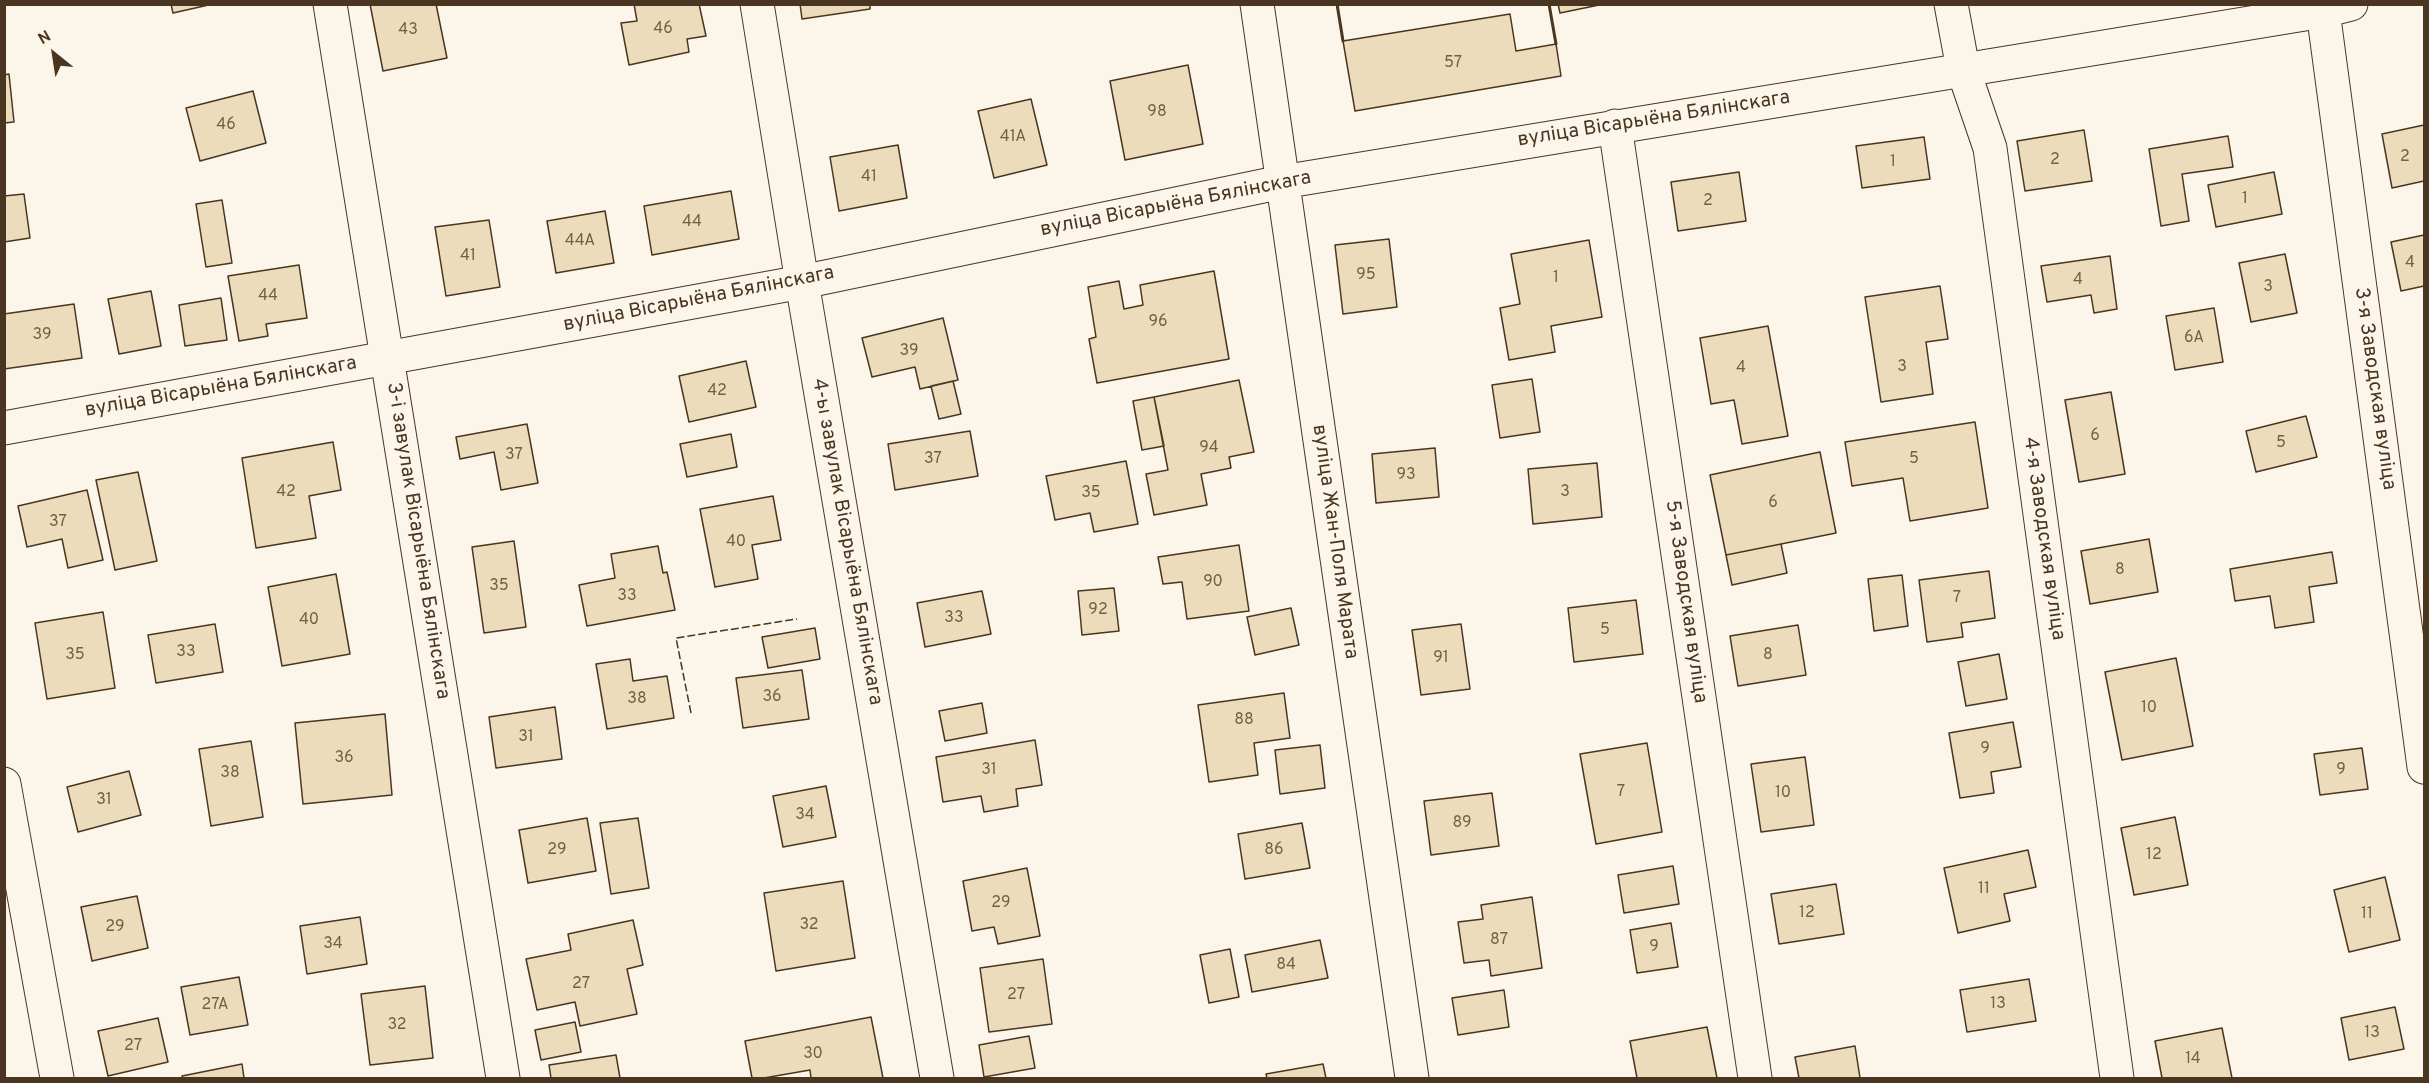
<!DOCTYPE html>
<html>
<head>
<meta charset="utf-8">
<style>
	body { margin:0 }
	#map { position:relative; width:2429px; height:1083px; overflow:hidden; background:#fbf6e9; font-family:Overpass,sans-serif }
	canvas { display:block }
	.frame { position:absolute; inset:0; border:6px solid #4a3520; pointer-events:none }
	.north { position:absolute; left:24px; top:24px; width:60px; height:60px; -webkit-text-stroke:4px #fbf6e9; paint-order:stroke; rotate:330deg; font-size:16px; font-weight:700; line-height:24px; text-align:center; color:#4a3520 }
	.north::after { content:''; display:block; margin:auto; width:21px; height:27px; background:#4a3520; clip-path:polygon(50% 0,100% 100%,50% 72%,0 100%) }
</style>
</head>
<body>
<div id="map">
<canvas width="2429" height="1083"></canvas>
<div class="frame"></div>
<div class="north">N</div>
</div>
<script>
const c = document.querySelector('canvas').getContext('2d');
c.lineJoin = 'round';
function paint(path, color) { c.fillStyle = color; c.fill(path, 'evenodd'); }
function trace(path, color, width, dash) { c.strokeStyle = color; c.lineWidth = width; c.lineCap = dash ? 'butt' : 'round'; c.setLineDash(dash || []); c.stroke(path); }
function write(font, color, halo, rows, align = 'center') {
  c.font = font + ' Overpass,sans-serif'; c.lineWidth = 4.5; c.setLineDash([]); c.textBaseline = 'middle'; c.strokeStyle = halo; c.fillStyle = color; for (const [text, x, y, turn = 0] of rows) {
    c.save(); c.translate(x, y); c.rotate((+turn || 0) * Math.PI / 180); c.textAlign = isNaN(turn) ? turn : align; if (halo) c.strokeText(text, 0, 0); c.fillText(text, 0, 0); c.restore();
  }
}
const building = new Path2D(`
	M171,4H213L173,13Z
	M370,4H436L447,58L383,71Z
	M634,4H699L706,36L687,39L689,52L629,65L621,23L637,21Z
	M800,4H870V9L802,19Z
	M1558,4H1604L1560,13Z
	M1510,14L1516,51L1556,44L1561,76L1355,111L1343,41Z
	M1188,65L1203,144L1125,160L1110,81Z
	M9,74L14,122L4,123V75Z
	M253,91L266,143L200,161L186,108Z
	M1031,99L1047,165L994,178L978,111Z
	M2424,125V181L2392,188L2382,134Z
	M2084,130L2092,181L2025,191L2017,141Z
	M2228,136L2233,167L2182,174L2189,221L2161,226L2149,149Z
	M1924,137L1930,179L1862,188L1856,146Z
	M898,145L907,198L839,211L830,157Z
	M1739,172L1746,221L1678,231L1671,182Z
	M2274,172L2282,214L2216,227L2208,185Z
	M731,191L739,239L652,255L644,206Z
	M24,194L30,238L4,242V196Z
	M222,200L232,263L206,267L196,204Z
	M605,211L614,263L556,273L547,221Z
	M489,220L500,287L446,296L435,227Z
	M2424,235V286L2401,291L2391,242Z
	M1389,239L1397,307L1343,314L1335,245Z
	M1589,240L1602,317L1551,326L1555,352L1509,360L1500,308L1520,304L1511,254Z
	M2285,254L2297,313L2251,322L2239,263Z
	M2110,256L2117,309L2094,313L2091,295L2047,302L2041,266Z
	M299,265L307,318L266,324L268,336L239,341L228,276Z
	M1214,271L1229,359L1097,383L1089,339L1096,337L1088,287L1119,281L1124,309L1143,305L1140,285Z
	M1940,286L1948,339L1926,342L1933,394L1881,402L1865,297Z
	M151,291L161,346L119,354L108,299Z
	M221,298L227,340L185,346L179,305Z
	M74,304L82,358L4,369V314Z
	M2214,308L2223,362L2175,370L2166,316Z
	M943,318L958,380L920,389L915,367L872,377L862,338Z
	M1768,326L1788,436L1742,444L1734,400L1711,404L1700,338Z
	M746,361L756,407L689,422L679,376Z
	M1532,379L1540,432L1500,438L1492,385Z
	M1239,380L1254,452L1229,457L1231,468L1201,474L1207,505L1154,515L1146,474L1168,470L1154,397Z
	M953,381L961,414L939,419L931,386Z
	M2111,392L2125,474L2079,482L2065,400Z
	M1154,397L1164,446L1142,450L1133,401Z
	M2306,416L2317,457L2256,472L2246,431Z
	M1975,422L1988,508L1910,521L1903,478L1852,486L1845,442Z
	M527,424L538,483L501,490L494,452L460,459L456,437Z
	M970,431L978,476L895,490L888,444Z
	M731,434L737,467L687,477L680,444Z
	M333,442L341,490L309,496L316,538L256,548L242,458Z
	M1435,448L1439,497L1376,503L1372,454Z
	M1820,452L1836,533L1726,555L1710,475Z
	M1126,461L1138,524L1094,532L1090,513L1055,520L1046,476Z
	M1597,463L1602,517L1533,524L1528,469Z
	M138,472L157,561L115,570L96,480Z
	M87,490L103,560L68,568L62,539L27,547L18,506Z
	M773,496L781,540L752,545L758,579L715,587L700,509Z
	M2149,539L2158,592L2090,604L2081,551Z
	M514,541L526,627L484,633L472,547Z
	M1781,544L1787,573L1732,585L1726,555Z
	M1239,545L1249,611L1187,619L1182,582L1163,584L1158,557Z
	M658,546L663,573L667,572L675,610L587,626L579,585L615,578L611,554Z
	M2332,552L2337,583L2309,587L2314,622L2275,628L2270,596L2235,601L2230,569Z
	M1989,571L1995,618L1961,623L1963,637L1927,642L1919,580Z
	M336,574L350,654L282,666L268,587Z
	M1902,575L1908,626L1874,631L1868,579Z
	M1114,588L1119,631L1082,635L1078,591Z
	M982,591L991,634L925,647L917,603Z
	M1636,600L1643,654L1574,662L1568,608Z
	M1291,608L1299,645L1255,655L1247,617Z
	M103,612L115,688L47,699L35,623Z
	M215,624L223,672L156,683L148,635Z
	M1461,624L1470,689L1421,695L1412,630Z
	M1798,625L1806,675L1738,686L1730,636Z
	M815,628L820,659L768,668L762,637Z
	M1999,654L2007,699L1966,706L1958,662Z
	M2176,658L2193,746L2122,760L2105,672Z
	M630,659L633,681L667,676L674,718L607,729L596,664Z
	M802,670L809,719L743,728L736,678Z
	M1284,693L1290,738L1254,743L1258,775L1209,782L1198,705Z
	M982,703L987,733L945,741L939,711Z
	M555,707L562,759L496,768L489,717Z
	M385,714L392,795L303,804L295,723Z
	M2013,722L2021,767L1991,772L1994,793L1960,798L1949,733Z
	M1035,740L1042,785L1016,789L1018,806L984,812L981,796L943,802L936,757Z
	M251,741L263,817L211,826L199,749Z
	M1647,743L1662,832L1596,844L1580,754Z
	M1320,745L1325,788L1280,794L1275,750Z
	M2362,748L2368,789L2320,795L2314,754Z
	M1805,757L1814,825L1761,832L1751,764Z
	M129,771L141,815L78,832L67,787Z
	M826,786L836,837L783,847L773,796Z
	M1492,793L1499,846L1431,855L1424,801Z
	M2175,817L2188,885L2134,895L2121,828Z
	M587,818L596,871L528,883L519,830Z
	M638,818L649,888L611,894L600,823Z
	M1302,823L1310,868L1245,879L1238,834Z
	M2028,850L2036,887L2004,894L2010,921L1958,933L1944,868Z
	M1673,866L1679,904L1624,913L1618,875Z
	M1027,868L1040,936L998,944L994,927L972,931L963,881Z
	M2385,877L2400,940L2349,952L2334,890Z
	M843,881L855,958L776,971L764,893Z
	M1836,884L1844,934L1779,944L1771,894Z
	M137,896L148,948L92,961L81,907Z
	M1532,897L1542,968L1491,976L1489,960L1464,963L1458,922L1483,919L1481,905Z
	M360,917L367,964L307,974L300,926Z
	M633,920L643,965L627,969L637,1014L580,1026L575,1002L537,1010L526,959L571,950L568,934Z
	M1671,923L1678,967L1637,973L1630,930Z
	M1320,940L1328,978L1252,992L1245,955Z
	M1230,949L1239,997L1209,1003L1200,955Z
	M1043,959L1052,1024L989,1032L980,968Z
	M239,977L248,1025L190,1035L181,987Z
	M2029,979L2036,1021L1967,1032L1960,990Z
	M425,986L433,1058L370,1065L361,994Z
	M1504,990L1509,1027L1458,1035L1452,998Z
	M2395,1007L2404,1049L2349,1060L2341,1018Z
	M871,1017L883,1078H811L810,1070L764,1078H752L745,1041Z
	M158,1018L168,1062L108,1076L98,1031Z
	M575,1022L581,1052L541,1060L535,1030Z
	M1707,1027L1717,1078H1637L1630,1041Z
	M2222,1028L2232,1078H2162L2155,1041Z
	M1029,1036L1035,1068L984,1077L979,1045Z
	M1855,1046L1860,1078H1799L1795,1057Z
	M616,1055L620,1078H551L549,1065Z
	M242,1064L244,1078H182V1076Z
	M1323,1064L1326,1078H1267L1266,1074Z`);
paint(building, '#ecdcbc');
trace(building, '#4a3520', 1.5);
const street = new Path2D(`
	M330,4L503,1078
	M757,4L802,282L937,1078
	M1951,4L1963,69L1990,148L2117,1078
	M2323,11L2424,767
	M1615,126L1755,1078
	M4,784L57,1078`);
const secondary = new Path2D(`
	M1257,4L1412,1078
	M4,428L802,282L1282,182L2323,11L2351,4`);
trace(street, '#4a3520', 35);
trace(secondary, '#4a3520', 35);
trace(street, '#fbf6e9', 33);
trace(secondary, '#fbf6e9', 33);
trace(new Path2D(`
	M691,713L676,638L797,619`), '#4a3520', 1.5, [8, 3]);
trace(new Path2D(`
	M1337,4L1343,41
	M1549,4L1556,44`), '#4a3520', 3);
write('16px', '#725f47', null, [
	["46",663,30],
	["43",408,31],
	["57",1453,64],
	["98",1157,113],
	["46",226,126],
	["41А",1013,138],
	["2",2405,158],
	["2",2055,161],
	["1",1893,163],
	["41",869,178],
	["1",2245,200],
	["2",1708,202],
	["44",692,223],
	["44А",580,242],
	["41",468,257],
	["4",2410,264],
	["95",1366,276],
	["1",1556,279],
	["4",2078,281],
	["3",2268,288],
	["44",268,297],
	["96",1158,323],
	["39",42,336],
	["6А",2194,339],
	["39",909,352],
	["3",1902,368],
	["4",1741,369],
	["42",717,392],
	["6",2095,437],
	["5",2281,444],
	["94",1209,449],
	["37",514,456],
	["37",933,460],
	["5",1914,460],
	["93",1406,476],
	["42",286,493],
	["3",1565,493],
	["35",1091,494],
	["6",1773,504],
	["37",58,523],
	["40",736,543],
	["8",2120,571],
	["90",1213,583],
	["35",499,587],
	["33",627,597],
	["7",1957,599],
	["92",1098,611],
	["33",954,619],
	["40",309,621],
	["5",1605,631],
	["33",186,653],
	["35",75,656],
	["8",1768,656],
	["91",1441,659],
	["36",772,698],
	["38",637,700],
	["10",2149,709],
	["88",1244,721],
	["31",526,738],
	["9",1985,750],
	["36",344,759],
	["31",989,771],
	["9",2341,771],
	["38",230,774],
	["7",1621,793],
	["10",1783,794],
	["31",104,801],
	["34",805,816],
	["89",1462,824],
	["29",557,851],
	["86",1274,851],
	["12",2154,856],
	["11",1984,890],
	["29",1001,904],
	["12",1807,914],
	["11",2367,915],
	["32",809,926],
	["29",115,928],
	["87",1499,941],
	["34",333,945],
	["9",1654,948],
	["84",1286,966],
	["27",581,985],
	["27",1016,996],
	["13",1998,1005],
	["27А",215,1006],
	["32",397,1026],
	["13",2372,1034],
	["27",133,1047],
	["30",813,1055],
	["14",2193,1060]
]);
write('20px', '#4a3520', '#fbf6e9', [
	["вуліца Вісарыёна Бялінскага",1654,120,-9],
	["вуліца Вісарыёна Бялінскага",1176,205,-11],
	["вуліца Вісарыёна Бялінскага",699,300,-11],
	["вуліца Вісарыёна Бялінскага",221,388,-10],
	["3-я Заводская вуліца",2374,389,82],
	["4-я Заводская вуліца",2043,539,82],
	["3-і завулак Вісарыёна Бялінскага",417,541,81],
	["4-ы завулак Вісарыёна Бялінскага",846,542,80],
	["вуліца Жан-Поля Марата",1334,542,82],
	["5-я Заводская вуліца",1685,602,82]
]);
</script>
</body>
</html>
